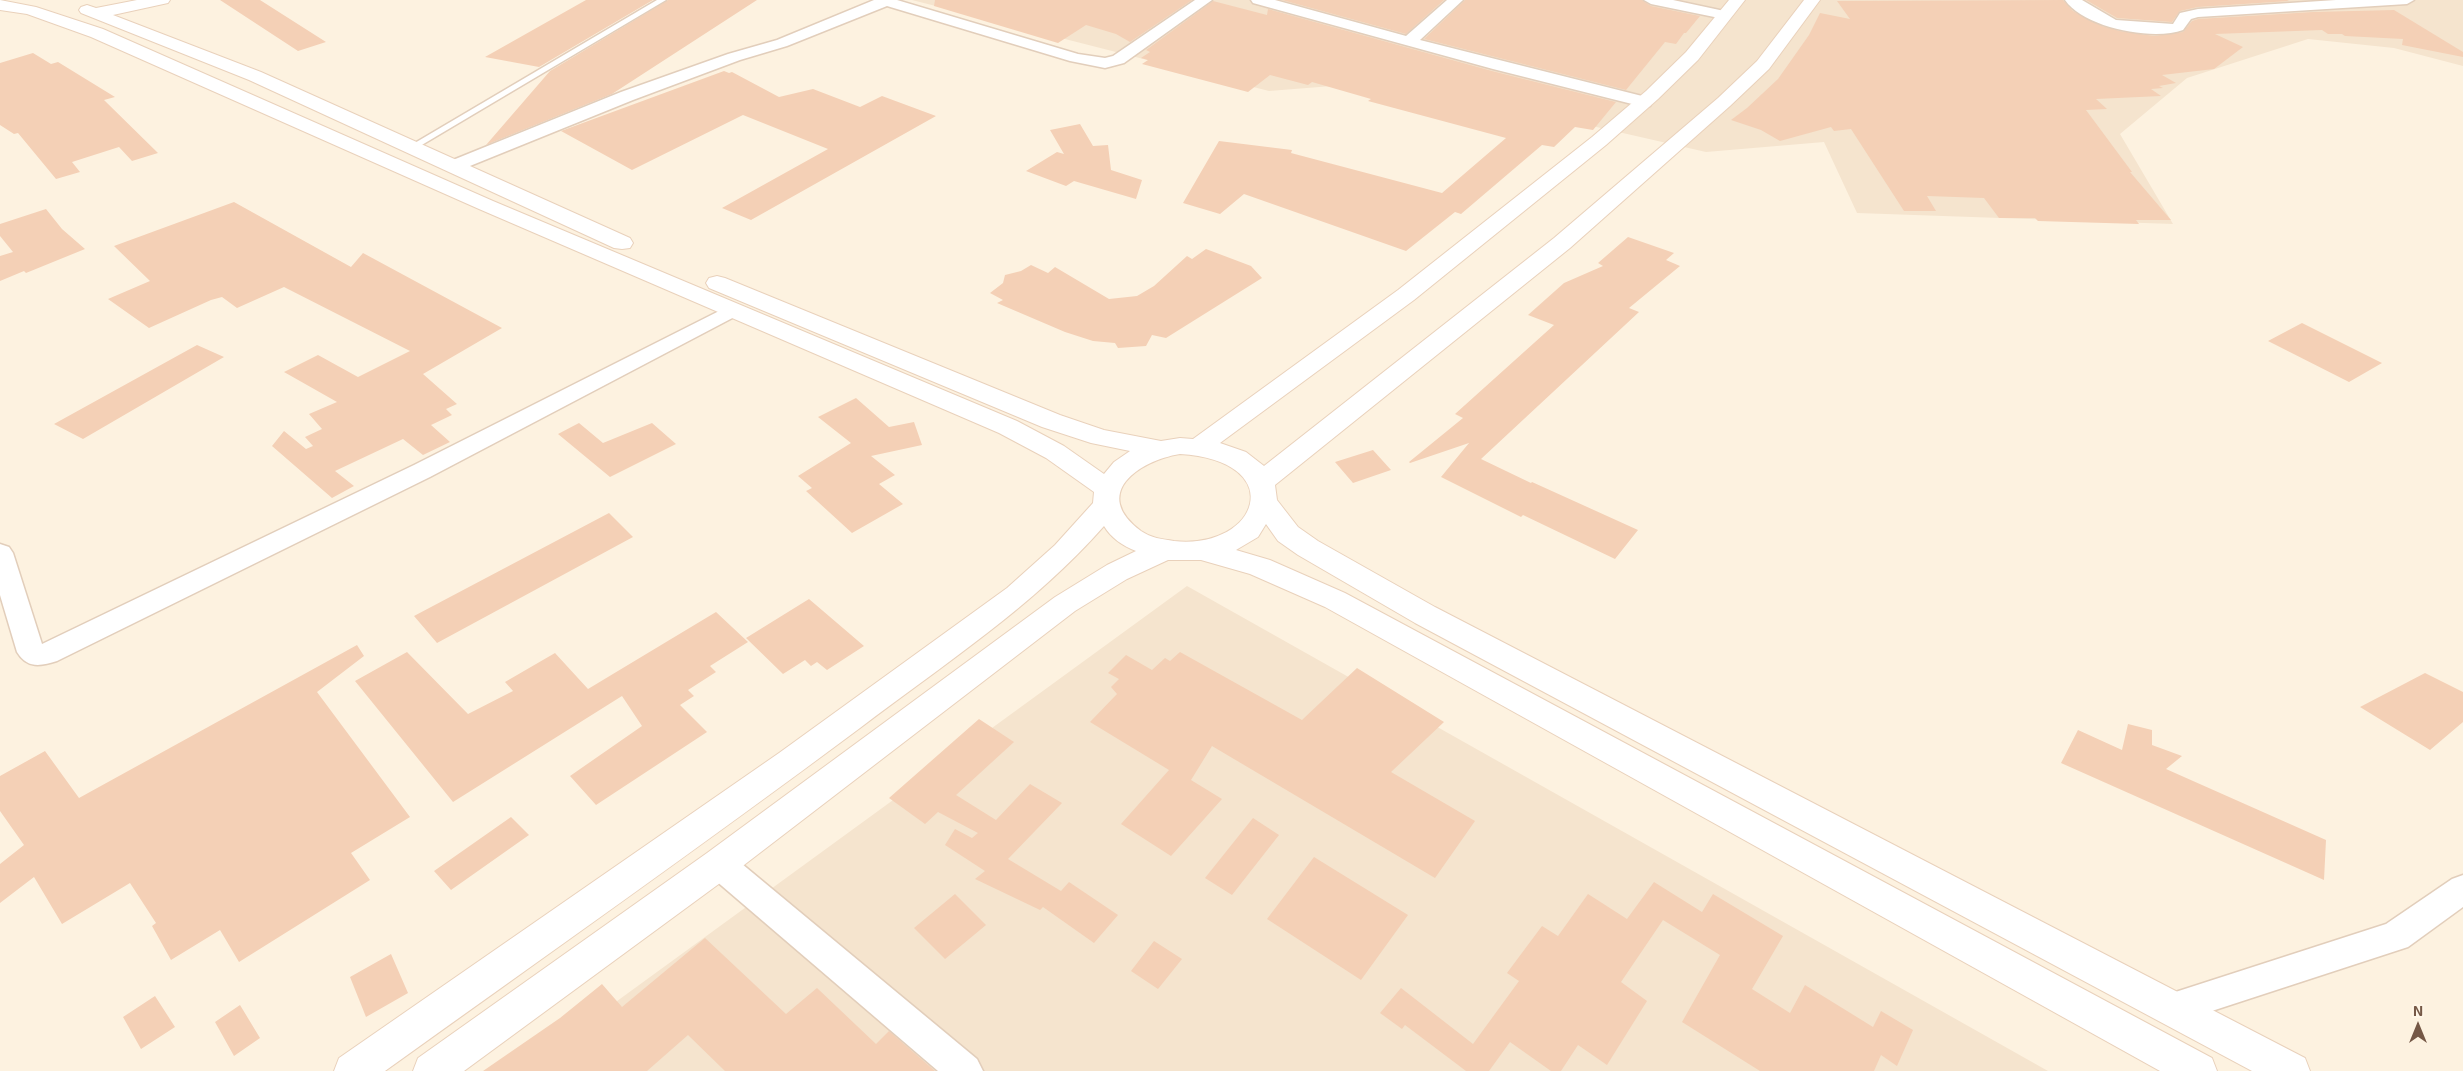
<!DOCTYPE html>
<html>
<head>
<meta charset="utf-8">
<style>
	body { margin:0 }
	#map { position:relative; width:2463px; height:1071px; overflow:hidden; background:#fdf2e0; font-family:"Exo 2",sans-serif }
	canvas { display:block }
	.north { position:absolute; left:2393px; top:1001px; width:50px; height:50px; -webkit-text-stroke:4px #fff6e7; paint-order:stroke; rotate:0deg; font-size:14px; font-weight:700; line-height:20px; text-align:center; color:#755846 }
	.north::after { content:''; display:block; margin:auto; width:18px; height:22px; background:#755846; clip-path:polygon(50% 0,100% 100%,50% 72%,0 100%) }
</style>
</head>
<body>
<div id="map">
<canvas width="2463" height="1071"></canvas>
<div class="north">N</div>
</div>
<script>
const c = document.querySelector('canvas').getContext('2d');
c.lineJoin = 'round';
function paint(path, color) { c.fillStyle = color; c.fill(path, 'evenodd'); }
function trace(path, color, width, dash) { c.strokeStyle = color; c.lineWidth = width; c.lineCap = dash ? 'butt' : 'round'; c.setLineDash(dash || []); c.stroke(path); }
paint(new Path2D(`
	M912,0H2463V66L2394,48L2308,39L2187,78L2120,134L2173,224L1857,213L1824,142L1706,152L1395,81L1269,91Z
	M1187,586L2048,1071H521Z`), '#f5e4ce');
paint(new Path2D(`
	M220,0H260L326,42L298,51Z
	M586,0H653L539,67L485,57Z
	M668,0H757L612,94L486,145L550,71Z
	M935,0H1192L1130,42L1116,34L1086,25L1058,43L934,6Z
	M1282,0H1444L1406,34Z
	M1465,0H1642L1651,6L1700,16L1686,33H1684L1676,44L1665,42L1626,90L1424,39Z
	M2063,0L2073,11L2102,26L2120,31L2154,36L2183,32L2192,21L2198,19L2313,12L2394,10L2463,52V57L2402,45L2403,39L2345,36L2342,34H2328L2322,30L2215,34L2243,47L2214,69L2162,75L2176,83L2159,86L2163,88L2151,89L2161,96L2096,99L2107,109L2086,110L2132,172H2130L2171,220H2136L2139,224L2038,221L2035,218H1999L1984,198L1927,196L1936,211H1904L1851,129L1834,131L1831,127L1780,141L1761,130L1731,120L1747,108L1778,79L1809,35L1820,13L1850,19L1837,1Z
	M2086,0H2287L2289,1L2198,7L2180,11L2172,22L2117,18Z
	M1213,1L1267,15L1268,9L1492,71L1616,102L1593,130L1575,127L1554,147L1542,145L1461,214L1455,212L1406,251L1244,194L1220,214L1183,203L1219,141L1292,150L1291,153L1442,193L1506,138L1368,101L1371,99L1312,82L1308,85L1270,75L1248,92L1142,64L1148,60L1141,58L1150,52L1146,50Z
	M33,53L51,64L58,62L115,97L104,100L158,153L132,161L119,147L72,162L80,172L56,179L18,133L14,134L0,125V63Z
	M724,71L729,73L732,72L779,97L813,89L860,107L882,96L936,116L751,220L722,208L828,149L743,115L632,170L561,131Z
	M1080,124L1093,146L1108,145L1111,170L1142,180L1136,199L1074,181L1066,186L1026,171L1057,152L1064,154L1050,130Z
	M234,202L351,267L363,253L502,328L423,374L457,404L446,409L452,415L431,425L450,442L423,455L403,439L335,471L354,486L332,498L272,446L284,431L306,449L313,446L305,437L322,429L309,414L337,402L284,372L318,355L358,377L410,351L284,287L237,308L222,297L211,300L149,328L108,299L150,281L114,246Z
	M46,209L62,229L85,249L26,273L24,271L0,281V256L13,252L0,236V224Z
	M1628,237L1674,253L1666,260L1680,266L1629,308L1639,312L1481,459L1531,483L1532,482L1638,530L1615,559L1523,515L1521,517L1441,477L1469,443L1410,463L1409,462L1463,418L1455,414L1554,325L1528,315L1564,283L1603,266L1598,263Z
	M1206,249L1251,266L1262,278L1166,338L1152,335L1146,346L1118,348L1115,343L1093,341L1065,332L997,303L1003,300L990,293L1003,283L1005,275L1021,271L1031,265L1048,273L1055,267L1109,299L1137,296L1154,286L1187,256L1192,259Z
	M2302,323L2382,363L2349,382L2268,341Z
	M197,345L224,357L83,439L54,424Z
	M856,398L889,427L914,422L922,445L871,456L895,475L879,484L903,504L852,533L806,491L812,488L798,476L851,443L818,417Z
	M579,423L603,443L652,423L676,444L610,477L558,434Z
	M1373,450L1391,470L1353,483L1335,462Z
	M609,513L633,537L437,643L414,616Z
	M809,599L864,646L827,670L817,662L811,666L805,660L783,674L746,638Z
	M716,612L748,642L710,666L716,672L688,690L694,696L680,705L707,732L596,805L570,776L642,726L622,696L453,802L355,681L407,652L468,714L513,691L505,682L555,653L588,689Z
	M357,645L364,656L317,692L410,817L351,853L370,880L239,962L220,930L171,960L152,926L156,923L130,883L62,924L34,877L0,903V864L24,845L0,811V776L45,751L79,798Z
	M1180,652L1302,720L1357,668L1444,722L1391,772L1475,821L1435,878L1212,746L1191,780L1222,799L1171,856L1121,824L1169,770L1090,722L1117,694L1111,687L1119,679L1108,673L1126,655L1152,670L1165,658L1170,661Z
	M2425,673L2463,692V722L2430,750L2360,707Z
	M979,719L1014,742L956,795L996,820L1030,784L1062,803L1008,859L1061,891L1069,882L1118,915L1094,943L1043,907L1040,910L975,879L985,871L945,845L955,829L972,838L978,833L938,812L925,824L889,798Z
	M2128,724L2152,730V745L2182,756L2166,769L2326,840L2324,880L2061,763L2078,730L2122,750Z
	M511,817L529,835L451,890L434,871Z
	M1253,818L1279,835L1232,895L1205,878Z
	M1314,857L1408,915L1361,980L1267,919Z
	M1654,882L1702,912L1713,894L1783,936L1752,989L1790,1013L1805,985L1873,1027L1881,1011L1913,1030L1897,1066L1881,1055L1874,1071H1760L1682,1022L1720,955L1663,920L1621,982L1647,1001L1607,1065L1578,1045L1561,1071H1551L1510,1042L1489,1071H1466L1405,1025L1402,1029L1380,1013L1401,988L1473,1044L1519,981L1507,973L1542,926L1558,936L1588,894L1627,919Z
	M955,894L986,925L945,959L914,928Z
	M705,938L786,1014L817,988L876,1044L889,1031L935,1071H725L688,1035L647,1071H483L560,1018L602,984L622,1007Z
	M1154,941L1182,959L1158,989L1131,971Z
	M391,954L408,993L366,1017L350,977Z
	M155,996L175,1027L141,1049L123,1017Z
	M240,1005L260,1038L234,1056L215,1022Z`), '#f4d0b6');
const lane = new Path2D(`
	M657,0H666L415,149L408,147Z`);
const street = new Path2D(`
	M874,0H897L1078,54L1105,58L1113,56L1195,0H1212L1124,63L1105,68L1070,61L887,6L787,46L740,60L633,100L460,170H448L445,166L448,162L621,92L728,54L777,40Z
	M1251,0H1275L1406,36L1447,0H1463L1420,40L1650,98L1652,102L1650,106L1644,107L1493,69L1253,3Z
	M1644,0H1673L1729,12L1731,15L1724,19L1651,4Z
	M2065,0H2082L2116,20L2173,24L2180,13L2198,9L2336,0H2414L2407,4L2198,17L2191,19L2183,30C2153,41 2084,28 2065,0Z
	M733,304L740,306L743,310L740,314L430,477L57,661C41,666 27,669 17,652L0,595V544L9,547L13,553L42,644L414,465Z
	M719,850L730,854L977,1059L983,1071H938L708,874L703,864L708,854Z
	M2463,875V907L2408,947L2172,1024L2160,1019L2155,1008L2160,997L2386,924L2452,879Z`);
const secondary = new Path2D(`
	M0,0L36,7L103,29L493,201L1017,421L1064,446L1104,474L1114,462L1130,451L1091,443L1042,427L709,288L706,283L709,278L717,276L725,278L1060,415L1104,430L1161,441L1180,438L1193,439L1398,290L1592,137L1646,91L1686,52L1729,0H1745L1698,60L1658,99L1606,145L1414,300L1220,443L1246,452L1264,466L1554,238L1718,98L1757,61L1804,0H1820L1769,69L1730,106L1570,248L1275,485L1277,500L1298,527L1318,541L1435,607L2305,1058L2310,1071H2252L1415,623L1298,555L1278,541L1266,524L1258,537L1236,550L1270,560L1345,593L2212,1058L2217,1071H2160L1325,607L1250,574L1201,560H1168L1127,579L1075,611L731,875L464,1071H413L418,1058L707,853L1055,597L1107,565L1136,551C1123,546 1111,538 1104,526C1034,606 944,664 860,728C703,845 544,957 385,1071H334L339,1058L779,753L1007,588L1055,545L1093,503L1094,492L1046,458L999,433L479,209L91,37L27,14L0,10ZM1180,454C1290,461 1259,550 1174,541C1162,539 1151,538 1141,531C1091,494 1138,461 1180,454Z
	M137,0H170L168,3L113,15L261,72L630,238L633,243L630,248L622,249L614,248L249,80L81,13L79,10L81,7L87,5L96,8Z`);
trace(lane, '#e2cebb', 3);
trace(street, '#e2cebb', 3);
trace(secondary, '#e9d1bb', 2);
paint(lane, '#fff');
paint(street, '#fff');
paint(secondary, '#fff');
</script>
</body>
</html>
